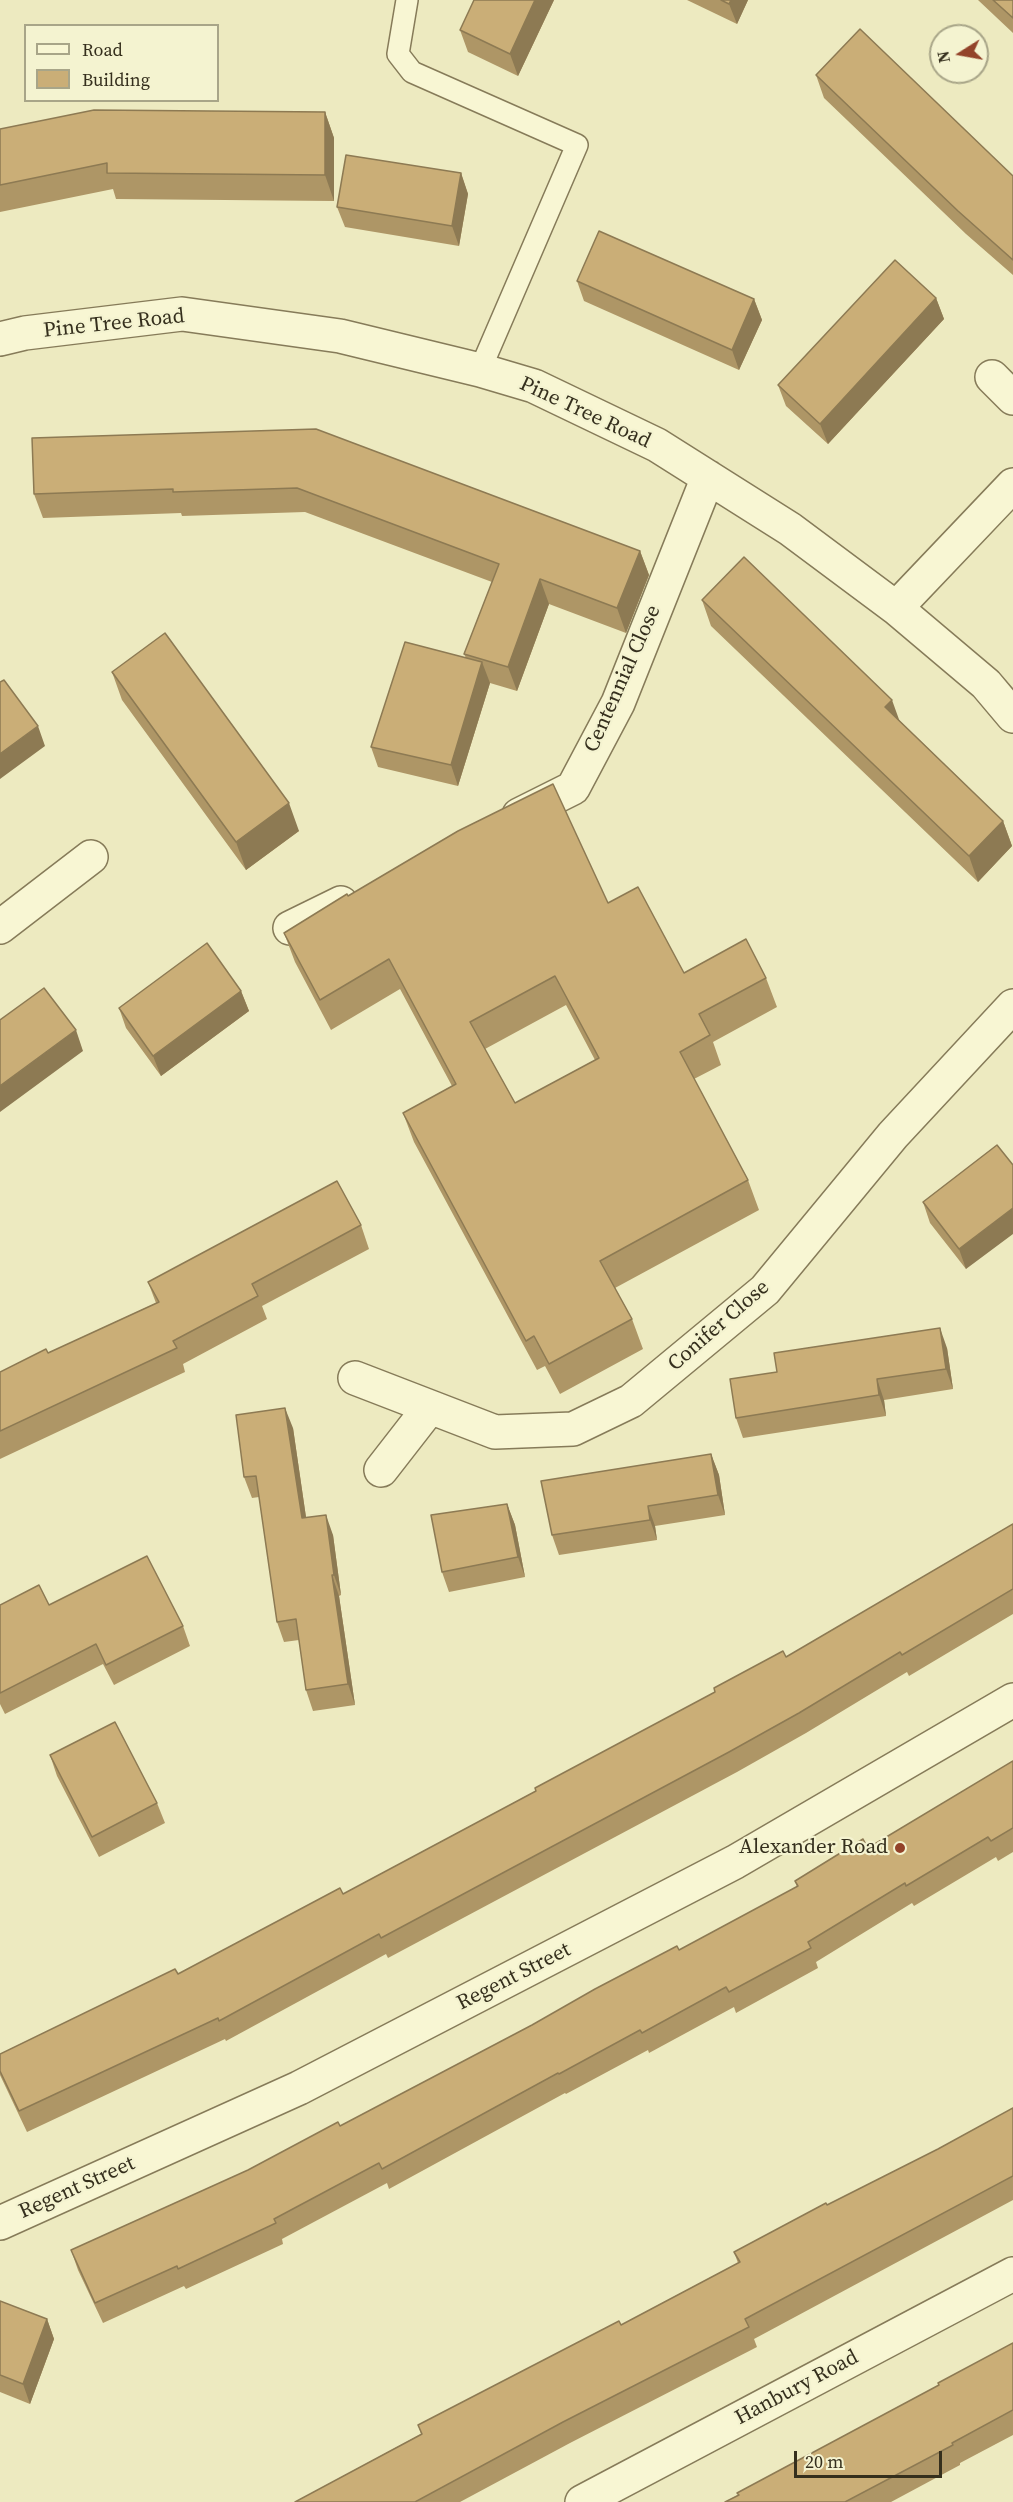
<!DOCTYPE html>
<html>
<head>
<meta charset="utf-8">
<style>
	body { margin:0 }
	#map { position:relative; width:1013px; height:2502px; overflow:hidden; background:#edeac0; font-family:"Source Serif 4",serif }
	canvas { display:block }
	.legend { position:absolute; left:24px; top:24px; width:195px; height:78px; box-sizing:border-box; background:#f4f3d0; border:2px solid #a8a588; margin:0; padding:8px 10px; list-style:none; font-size:18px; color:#352f1d }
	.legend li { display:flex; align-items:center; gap:12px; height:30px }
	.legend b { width:30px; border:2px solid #a8a588 }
	.north { position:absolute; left:929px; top:24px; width:60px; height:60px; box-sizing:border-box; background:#f4f3d0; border:2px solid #a8a588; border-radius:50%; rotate:259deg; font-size:16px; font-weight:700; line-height:24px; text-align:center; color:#352f1d }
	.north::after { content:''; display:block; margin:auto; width:21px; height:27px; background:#93432a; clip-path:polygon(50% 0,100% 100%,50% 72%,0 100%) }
	.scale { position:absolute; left:794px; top:2451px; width:148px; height:27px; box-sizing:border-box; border:3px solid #352f1d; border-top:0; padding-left:8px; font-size:18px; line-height:21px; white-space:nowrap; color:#352f1d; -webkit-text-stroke:4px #f4f3d0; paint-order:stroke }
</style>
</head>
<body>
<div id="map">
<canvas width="1013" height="2502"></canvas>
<ul class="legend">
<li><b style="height:8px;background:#f8f6d3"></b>Road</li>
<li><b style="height:16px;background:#caae77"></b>Building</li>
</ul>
<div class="north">N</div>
<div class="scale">20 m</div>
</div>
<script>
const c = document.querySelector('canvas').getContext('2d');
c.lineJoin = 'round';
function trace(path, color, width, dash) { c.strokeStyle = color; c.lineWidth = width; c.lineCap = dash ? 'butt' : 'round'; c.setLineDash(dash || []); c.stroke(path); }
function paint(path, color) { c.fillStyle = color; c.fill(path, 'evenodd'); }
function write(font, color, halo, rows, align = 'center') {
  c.font = font + ' "Source Serif 4",serif'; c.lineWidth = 4.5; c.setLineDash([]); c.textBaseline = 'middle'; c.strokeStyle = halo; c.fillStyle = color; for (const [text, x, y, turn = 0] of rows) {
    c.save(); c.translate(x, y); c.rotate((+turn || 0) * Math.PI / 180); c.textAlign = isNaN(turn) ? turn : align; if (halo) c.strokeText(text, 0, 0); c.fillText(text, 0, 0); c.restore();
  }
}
const service = new Path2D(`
	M407,0L398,54L412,72L577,145L480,370`);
const minor = new Path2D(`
	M0,339L25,333L182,314L340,336L480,370L534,386L657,445L790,529L896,608L986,684L1013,716
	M992,377L1013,398
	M896,608L1013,485
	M519,815L573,788L618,703L708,477
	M0,927L91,857
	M290,928L341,903
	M355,1378L495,1432L573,1429L631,1401L765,1290L893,1135L1013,1006
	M381,1470L430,1407
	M582,2502L1013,2274`);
const tertiary = new Path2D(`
	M0,2223L299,2088L735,1862L1013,1700`);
trace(service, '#867b59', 24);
trace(minor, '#867b59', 36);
trace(tertiary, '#867b59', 36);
trace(service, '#f8f6d3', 21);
trace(minor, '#f8f6d3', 33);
trace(tertiary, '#f8f6d3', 33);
paint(new Path2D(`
	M554,0L518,76L468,52L460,30Z
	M687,0H748L737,24Z
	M978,0H1013V33Z
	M816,75L1013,176V275L966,234L824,98Z
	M325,112L334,138V201L116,199L113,189L0,212V129Z
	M461,173L468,194L459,246L345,227L337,207Z
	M577,281L754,299L762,320L739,370L584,301Z
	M936,298L944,319L828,444L786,406L778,385Z
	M32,438L640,551L649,575L626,633L549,604L517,691L490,683L458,786L378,767L371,747L466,658L464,654L492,582L305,512L182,516L181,513L43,518L34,494Z
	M702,600L899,720L1003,821L1012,846L978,882L711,626Z
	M112,672L299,831L246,870L122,700Z
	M348,896L608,903L684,973L766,978L777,1007L713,1042L721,1065L694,1079L748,1180L759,1210L615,1288L632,1319L643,1349L560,1394L545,1366L537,1370L414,1142L403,1113L452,1086L400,989L331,1030L295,962L284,933ZM566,1005L595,1060L515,1103L485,1049Z
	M241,991L249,1011L161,1076L126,1028L119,1008Z
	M997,1145L966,1269L930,1223L923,1202Z
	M361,1225L369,1249L262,1306L267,1319L183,1364L185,1372L0,1459V1372L48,1353L156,1303L148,1282Z
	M947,1348L953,1389L884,1400L886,1416L743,1438L736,1418Z
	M293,1428L306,1517L333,1535L341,1595L339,1596L355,1705L313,1711L306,1690L299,1640L284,1642L277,1622L259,1497L252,1498L244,1477Z
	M711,1454L719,1475L725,1515L655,1526L657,1540L559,1555L552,1535Z
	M507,1504L515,1525L525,1577L449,1592L442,1572Z
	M1013,1524V1614L909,1676L907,1672L806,1733L737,1772L388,1958L386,1954L226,2041L225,2039L27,2132L0,2075V2054L178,1974L343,1894L786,1657Z
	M0,1605H49L183,1626L190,1646L114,1685L103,1664L5,1714L0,1704Z
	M50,1755L157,1803L165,1823L99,1857L57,1776Z
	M1013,1761V1852L998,1861L996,1857L914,1906L912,1903L816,1962L818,1968L736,2013L734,2007L649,2053L648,2050L566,2094L565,2093L389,2189L387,2183L282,2239L283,2244L186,2289L184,2286L103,2323L78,2270L71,2250L248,2170L340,2126L679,1950L797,1887L795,1881L868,1848Z
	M1013,2108V2200L754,2339L757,2347L570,2443L460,2502H295L421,2434L418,2425L621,2325L738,2263L734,2252L938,2149Z
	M0,2301L47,2319L54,2339L30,2404L0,2392Z
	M1013,2343V2435L960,2463V2465L891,2502H725L939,2385Z`), '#ae9666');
paint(new Path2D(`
	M535,0H554L518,76L510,54Z
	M731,0H748L737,24L729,4Z
	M325,112L334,138V201L325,175Z
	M461,173L468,194L459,246L452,226Z
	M936,298L944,319L828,444L820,424Z
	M754,299L762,320L739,370L732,350Z
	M640,551L649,575L626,633L617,608Z
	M540,579L549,604L517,691L508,667Z
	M482,662L490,683L458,786L451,765Z
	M892,700L901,725L885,707Z
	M38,726L45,746L0,779V754Z
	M289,803L299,831L246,870L236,842Z
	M1003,821L1012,846L978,882L969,856Z
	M241,991L249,1011L161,1076L153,1056Z
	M76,1030L83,1051L0,1112V1086Z
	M1013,1208V1234L966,1269L959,1249Z
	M940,1328L947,1348L953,1389L946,1369Z
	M877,1379L884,1400L886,1416L879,1395Z
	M285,1408L293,1428L309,1538L302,1518Z
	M711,1454L719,1475L725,1515L718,1495Z
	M507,1504L515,1525L525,1577L518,1557Z
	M648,1506L655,1526L657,1540L650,1520Z
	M326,1515L333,1535L341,1595L334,1575Z
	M332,1575L339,1596L355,1705L348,1684Z
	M47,2319L54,2339L30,2404L23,2384Z`), '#8d7a53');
const building = new Path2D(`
	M474,0H535L510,54L460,30Z
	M721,0H731L729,4Z
	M993,0H1013V18Z
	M860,29L1013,176V260L958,211L816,75Z
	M94,110L325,112V175L107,173V163L0,185V129Z
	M346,155L461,173L452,226L337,207Z
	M599,231L754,299L732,350L577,281Z
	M895,260L936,298L820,424L778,385Z
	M316,429L640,551L617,608L540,579L508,667L464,654L499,564L297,488L173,492V489L34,494L32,438Z
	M744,557L892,700L885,707L1003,821L969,856L702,600Z
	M165,633L289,803L236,842L112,672Z
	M405,642L482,662L451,765L371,747Z
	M4,680L38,726L0,754V682Z
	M553,784L608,903L638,887L684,973L746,939L766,978L699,1014L710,1035L680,1052L748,1180L600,1261L632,1319L549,1364L534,1336L526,1341L403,1113L456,1084L389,959L320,1000L284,933L347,894L348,896L458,831ZM555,976L599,1058L515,1103L470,1022Z
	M207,943L241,991L153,1056L119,1008Z
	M44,988L76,1030L0,1086V1020Z
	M997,1145L1013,1165V1208L959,1249L923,1202Z
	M337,1181L361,1225L252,1284L258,1296L173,1341L177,1348L0,1431V1372L46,1349L48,1353L159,1302L148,1282Z
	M940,1328L946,1369L877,1379L879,1395L736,1418L730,1379L777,1372L774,1353Z
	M285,1408L302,1518L326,1515L334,1575H332L348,1684L306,1690L296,1619L277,1622L256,1476L244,1477L236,1415Z
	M711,1454L718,1495L648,1506L650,1520L552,1535L541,1481Z
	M507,1504L518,1557L442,1572L431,1515Z
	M1013,1524V1589L902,1655L900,1652L799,1713L729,1752L381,1938L379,1934L219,2021L218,2018L19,2111L0,2071V2054L175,1969L178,1974L340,1888L343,1894L536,1791L535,1788L715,1692L714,1688L783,1651L786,1657Z
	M147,1556L183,1626L106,1665L96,1644L0,1693V1605L39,1585L49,1605Z
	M115,1722L157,1803L92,1837L50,1755Z
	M1013,1761V1828L991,1841L988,1837L906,1886L905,1883L808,1942L811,1948L729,1992L726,1987L642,2033L640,2030L559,2074L558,2073L382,2169L379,2163L274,2219L276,2223L178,2269L177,2266L95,2303L71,2250L248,2170L338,2122L340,2126L532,2025L595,1989L677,1946L679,1950L798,1886L795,1881L863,1839L868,1848Z
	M1013,2108V2176L745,2319L749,2327L563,2422L415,2502H295L422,2434L418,2425L619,2321L621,2325L740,2262L734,2252L826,2203L827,2205L938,2149Z
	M0,2301L47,2319L23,2384L0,2375Z
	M1013,2343V2410L952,2443L953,2445L845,2502H725L739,2495L737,2493L939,2385L938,2383Z`);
paint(building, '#caae77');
trace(building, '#8d7a53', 1.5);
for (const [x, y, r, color] of [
	[900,1848,6,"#93432a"]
]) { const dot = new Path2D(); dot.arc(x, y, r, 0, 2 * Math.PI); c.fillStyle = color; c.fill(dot); trace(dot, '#f4f3d0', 2); }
write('21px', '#352f1d', '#f4f3d0', [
	["Pine Tree Road",114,324,-6],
	["Pine Tree Road",585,413,25],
	["Centennial Close",623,679,-66],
	["Conifer Close",719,1326,-41],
	["Regent Street",514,1977,-27],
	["Regent Street",77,2188,-24],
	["Hanbury Road",797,2388,-28]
]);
write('21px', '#352f1d', '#f4f3d0', [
	["Alexander Road",888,1848]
], 'right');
</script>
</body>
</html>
